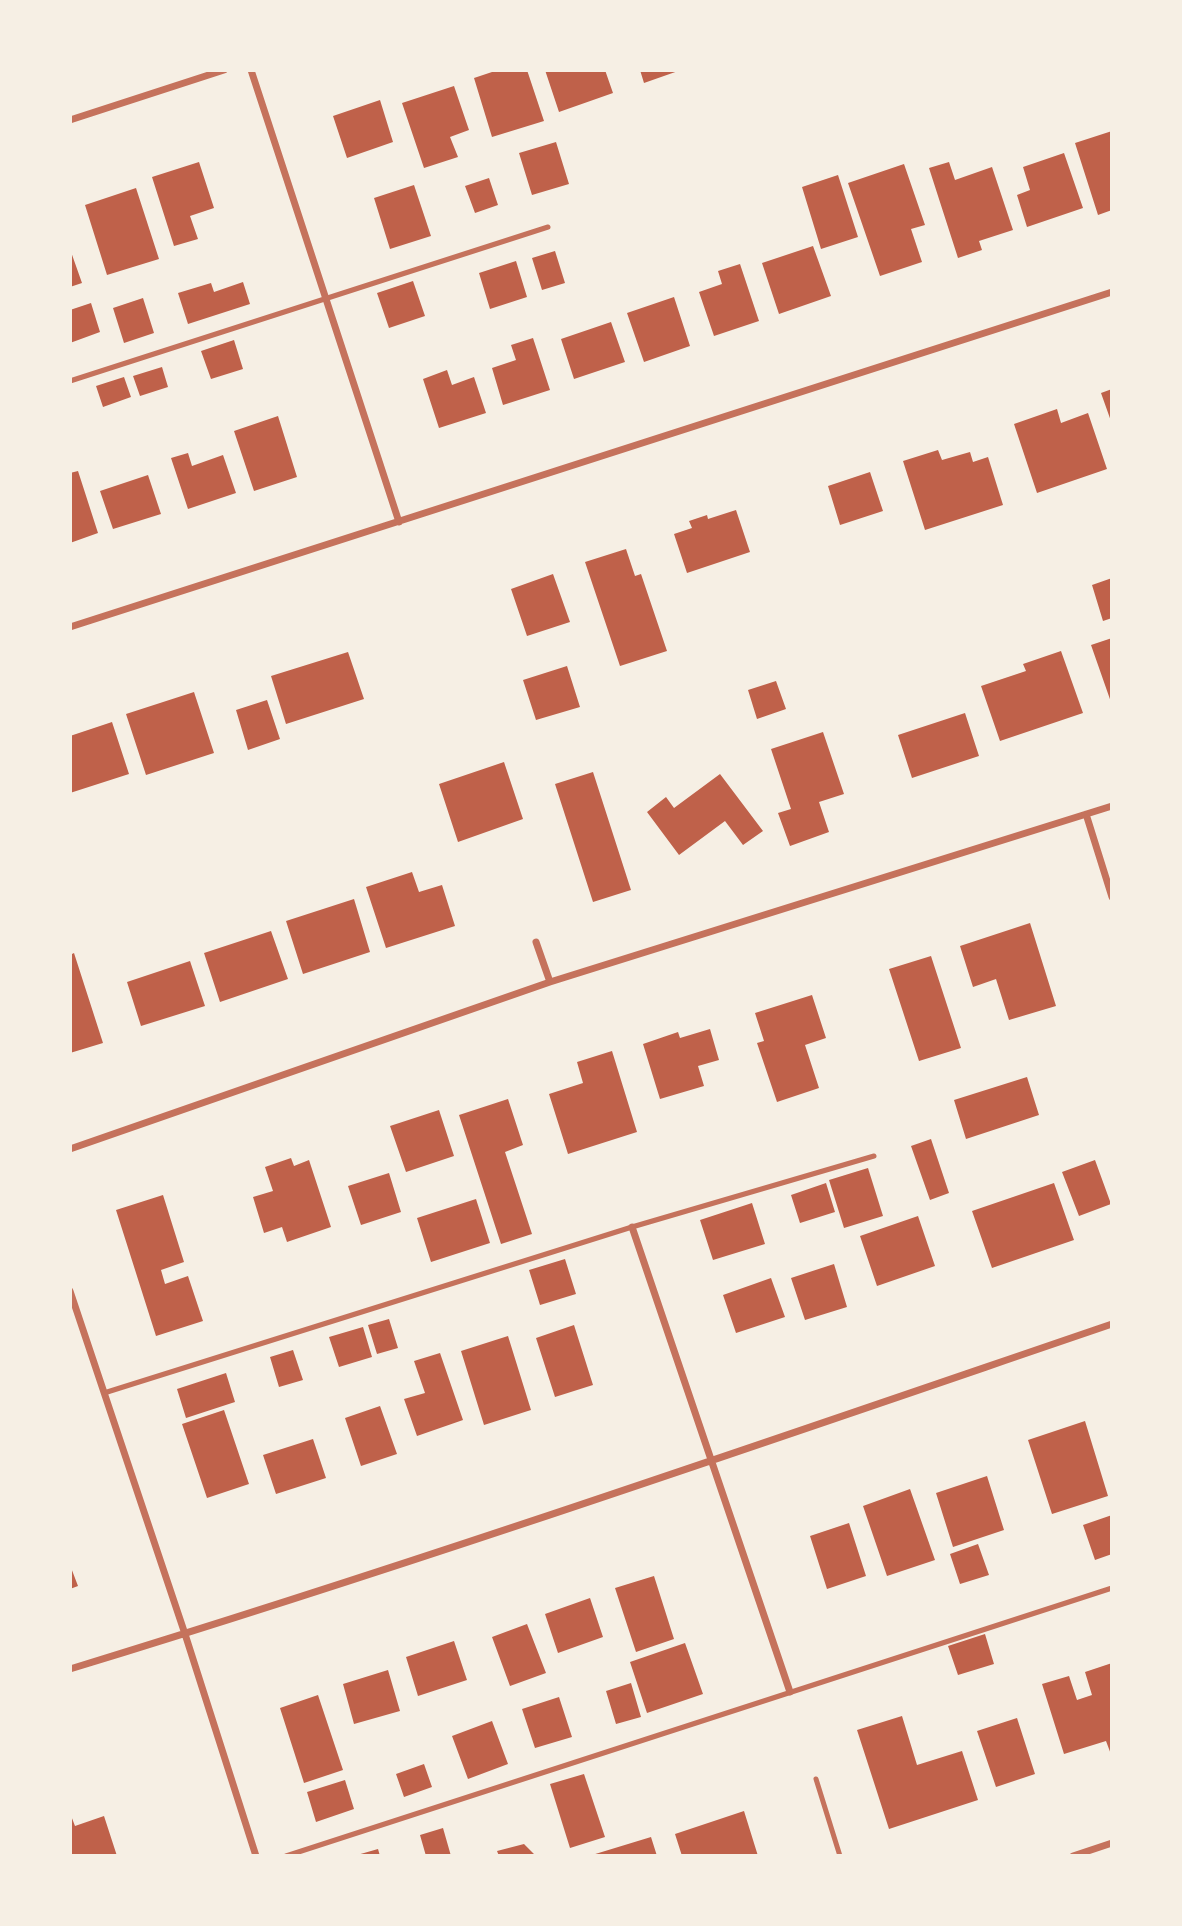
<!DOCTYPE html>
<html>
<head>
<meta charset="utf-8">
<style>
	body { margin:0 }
	#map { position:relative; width:1182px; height:1926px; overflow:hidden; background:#f6efe4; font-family:Figtree,sans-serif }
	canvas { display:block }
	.frame { position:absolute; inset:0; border:72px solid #f6efe4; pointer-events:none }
</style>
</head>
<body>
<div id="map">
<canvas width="1182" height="1926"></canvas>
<div class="frame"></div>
</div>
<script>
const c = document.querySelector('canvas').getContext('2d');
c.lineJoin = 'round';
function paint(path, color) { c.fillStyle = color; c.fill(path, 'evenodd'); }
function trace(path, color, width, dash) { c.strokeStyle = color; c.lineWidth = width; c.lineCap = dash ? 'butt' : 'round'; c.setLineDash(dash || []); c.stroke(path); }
paint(new Path2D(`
	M498,70H527L544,121L492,137L474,78Z
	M545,70H605L613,93L559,112Z
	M640,70H681L644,83Z
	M454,86L469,130L450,137L458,157L424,168L402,103Z
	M380,100L393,142L347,158L333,116Z
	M1112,131V210L1098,215L1075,143Z
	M556,142L569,184L532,195L519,153Z
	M1064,153L1083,208L1027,227L1017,195L1030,190L1023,167Z
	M199,162L214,208L190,216L198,239L174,246L152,177Z
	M949,162L955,180L992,167L1013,230L979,241L982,250L958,258L929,168Z
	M904,164L925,225L911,229L922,262L880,276L848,183Z
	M838,175L858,237L821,249L802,187Z
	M489,178L498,205L475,213L465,186Z
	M414,185L431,236L390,249L374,198Z
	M136,188L159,259L107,275L85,205Z
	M813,246L831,296L779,314L762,263Z
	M70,249L82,283L70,287Z
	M555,251L565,283L542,290L532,258Z
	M516,261L527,297L490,309L479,273Z
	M740,264L759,321L714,336L699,292L722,284L718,271Z
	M413,281L425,316L389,328L377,293Z
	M243,282L250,304L188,324L178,293L211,283L214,292Z
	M674,297L690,346L644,362L627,313Z
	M143,298L154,333L124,343L113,308Z
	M91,303L100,332L70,343V310Z
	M611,322L625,362L574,379L561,339Z
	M533,338L550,390L503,405L492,368L516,360L511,345Z
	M234,340L243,369L211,379L201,351Z
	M162,367L168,387L140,396L133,376Z
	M447,370L452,385L474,377L486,413L439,428L423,379Z
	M124,377L131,397L103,407L96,386Z
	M1112,389V424L1101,393Z
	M1057,409L1061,423L1088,413L1107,469L1037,493L1014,424Z
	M278,416L297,477L254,491L234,431Z
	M938,450L942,460L970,452L973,462L988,457L1003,505L925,530L903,461Z
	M188,453L192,466L223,455L236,493L188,509L171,458Z
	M78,471L98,533L70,543V473Z
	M870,472L883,511L840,525L828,486Z
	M148,475L161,514L113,529L100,491Z
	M736,510L750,552L687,573L674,534L692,528L689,521L707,515L708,519Z
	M626,549L635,576L641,574L667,651L620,666L585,562Z
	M553,574L570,622L527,636L511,589Z
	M1112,578V618L1103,621L1092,585Z
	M1112,638V705L1091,645Z
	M1061,651L1083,713L1000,741L981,686L1026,671L1023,664Z
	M348,652L364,699L286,724L271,676Z
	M567,666L580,707L536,720L523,680Z
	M776,681L786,709L757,719L748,690Z
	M194,692L214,753L146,775L126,714Z
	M267,700L280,739L248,750L236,710Z
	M965,713L979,756L912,778L898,735Z
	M112,722L129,774L70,793V736Z
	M823,732L844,794L819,802L829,832L790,846L778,813L791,809L771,749Z
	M504,762L523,819L458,842L439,784Z
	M593,772L631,890L593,902L555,784Z
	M720,774L763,831L743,845L725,821L679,855L647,812L666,797L674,808Z
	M412,872L419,892L442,885L455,926L386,948L366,887Z
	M354,899L370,952L303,974L286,921Z
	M1030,923L1056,1006L1009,1020L996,979L973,987L960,946Z
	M271,931L288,979L220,1002L204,953Z
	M74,953L103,1043L70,1053V955Z
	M931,956L961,1048L919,1061L889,969Z
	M190,961L205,1006L141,1026L127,982Z
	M812,995L826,1038L805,1045L819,1088L777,1102L757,1043L764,1041L755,1013Z
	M710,1029L719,1060L698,1066L704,1086L660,1099L643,1044L678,1032L680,1038Z
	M612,1051L637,1132L568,1154L549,1094L583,1083L577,1062Z
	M1027,1077L1039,1115L966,1139L954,1100Z
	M508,1099L523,1145L505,1152L532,1234L501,1244L459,1115Z
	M439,1110L454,1156L406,1172L390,1126Z
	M931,1139L949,1193L930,1200L911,1146Z
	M291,1158L294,1166L309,1160L331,1227L287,1242L282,1227L264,1233L253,1197L273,1191L265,1167Z
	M1095,1160L1111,1204L1079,1216L1062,1172Z
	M868,1168L883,1216L844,1228L829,1180Z
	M389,1173L401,1212L361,1225L348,1186Z
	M826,1183L835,1212L800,1223L791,1195Z
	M1054,1183L1074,1240L992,1268L972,1211Z
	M163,1195L184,1262L161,1270L165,1284L188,1276L203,1321L156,1336L116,1210Z
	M476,1199L490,1243L431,1262L417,1218Z
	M752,1203L765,1244L713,1260L700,1220Z
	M918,1216L935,1266L877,1286L860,1236Z
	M565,1259L576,1294L540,1305L529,1270Z
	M834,1264L847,1307L805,1320L791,1278Z
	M771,1278L785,1317L736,1333L723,1295Z
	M389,1319L398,1348L377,1354L368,1325Z
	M574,1325L593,1385L555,1397L536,1338Z
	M363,1327L372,1357L339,1367L329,1337Z
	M508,1336L531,1410L484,1425L461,1351Z
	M293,1350L303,1380L279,1387L270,1357Z
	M440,1353L463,1420L417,1436L404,1399L425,1393L414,1361Z
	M226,1373L235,1402L186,1418L177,1389Z
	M380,1406L397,1454L361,1466L345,1418Z
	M224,1410L249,1484L207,1498L182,1424Z
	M1085,1421L1108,1496L1052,1514L1028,1440Z
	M313,1439L326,1478L276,1494L263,1455Z
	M987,1476L1004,1530L953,1547L936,1493Z
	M910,1489L935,1560L887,1576L863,1506Z
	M1112,1515V1554L1095,1560L1083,1525Z
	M849,1523L866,1576L827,1589L810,1536Z
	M978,1544L989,1575L960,1584L950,1554Z
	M70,1565L78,1586L70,1589Z
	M654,1576L674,1639L636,1652L615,1588Z
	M590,1598L603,1637L558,1653L545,1614Z
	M527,1624L546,1673L510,1686L492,1637Z
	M985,1634L994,1664L958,1675L948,1646Z
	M454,1641L467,1680L418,1696L406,1657Z
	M685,1643L703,1694L647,1713L630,1662Z
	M1112,1663V1757L1106,1741L1064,1754L1042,1684L1069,1676L1077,1700L1092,1695L1085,1672Z
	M388,1670L400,1711L354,1724L343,1684Z
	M631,1683L641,1717L616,1724L606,1691Z
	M318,1695L343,1770L304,1783L280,1708Z
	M559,1697L572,1737L535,1748L522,1709Z
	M902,1716L917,1765L962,1751L978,1800L889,1829L857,1730Z
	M1017,1718L1035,1774L996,1787L977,1731Z
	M492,1721L508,1764L468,1779L452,1736Z
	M424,1764L432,1787L404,1797L396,1774Z
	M584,1774L605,1837L570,1848L550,1784Z
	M345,1780L354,1809L316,1822L307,1792Z
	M744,1811L758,1856H682L675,1834Z
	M70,1813L75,1826L104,1816L117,1856H70Z
	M443,1828L451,1856H426L420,1835Z
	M651,1837L657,1856H592V1855Z
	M524,1844L536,1856H499L497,1851Z
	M378,1849L380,1856H357V1855Z`), '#bf614a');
trace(new Path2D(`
	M70,381L548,227
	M104,1393L632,1227L874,1156
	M816,1779L840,1856
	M286,1856L1112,1588`), '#c5725c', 5);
trace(new Path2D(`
	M251,70L399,522
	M70,120L224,70
	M70,627L1112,292
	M1086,814L1112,897
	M536,942L550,982
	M70,1149L550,982L1112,806
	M632,1227L790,1692
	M70,1291L185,1634L256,1856
	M70,1669C420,1562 766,1442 1112,1324
	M1073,1856L1112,1843`), '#c5725c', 7);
</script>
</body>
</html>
